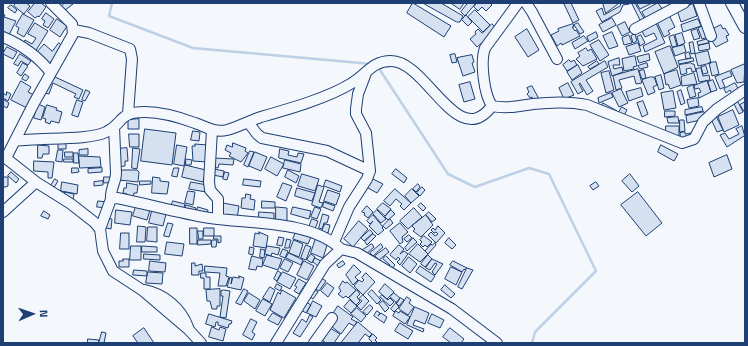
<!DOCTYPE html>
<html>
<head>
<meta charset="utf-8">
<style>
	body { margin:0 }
	#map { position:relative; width:748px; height:346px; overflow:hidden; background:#f4f7fb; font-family:"Titillium Web",sans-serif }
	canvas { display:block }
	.frame { position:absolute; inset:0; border:4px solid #1d3f73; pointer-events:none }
	.north { position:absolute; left:12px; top:294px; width:40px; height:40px; -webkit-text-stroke:3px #f4f7fb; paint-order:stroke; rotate:88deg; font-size:11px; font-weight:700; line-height:16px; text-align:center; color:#1d3f73 }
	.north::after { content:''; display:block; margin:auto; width:14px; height:18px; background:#1d3f73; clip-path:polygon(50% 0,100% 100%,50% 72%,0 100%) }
</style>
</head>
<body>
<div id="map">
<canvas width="748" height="346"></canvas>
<div class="frame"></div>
<div class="north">N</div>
</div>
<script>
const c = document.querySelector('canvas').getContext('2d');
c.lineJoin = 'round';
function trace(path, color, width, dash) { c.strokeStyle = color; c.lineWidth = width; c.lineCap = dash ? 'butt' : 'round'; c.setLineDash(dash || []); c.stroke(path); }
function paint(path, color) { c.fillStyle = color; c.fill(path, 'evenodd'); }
trace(new Path2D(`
	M112,3L109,16L193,48L372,64
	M378,67L448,174L475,187L529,168L549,174L596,271L535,332L532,343`), '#bed0e5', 2.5);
const building = new Path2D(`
	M16,3H26L30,6L24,14L14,6Z
	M35,3H41L46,7L39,17L38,16L35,18L28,12Z
	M65,3L73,4L64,11L61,7Z
	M413,3L451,26L444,37L407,13Z
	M423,3H441L463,16L460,22H457Z
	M451,3H464L460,9Z
	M468,3H476L465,16L461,12Z
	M477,3H490L492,5L486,11L482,7L478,11L474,7Z
	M566,3H571L579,20L573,23L564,4Z
	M603,3H618V4L606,13Z
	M621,3L629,4L623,5L620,12L602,22L596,11L602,8L604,15L620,6Z
	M635,3L645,20L641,22L632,4Z
	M639,3H652L640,9L637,4Z
	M658,3L663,10L646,19L642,12Z
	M693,4L697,16L681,22L677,10Z
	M11,5L17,10L15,13L8,8Z
	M475,10L490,25L483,32L468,17Z
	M46,13L54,19L48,28L43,25L45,21L42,19Z
	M3,14L5,15L4,17L16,21L9,35L3,31Z
	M23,14L34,20L24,37L17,33L19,28L16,26Z
	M466,15L472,22L468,26L462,20Z
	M669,15L675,27L668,31L670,34L664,37L657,22Z
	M612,18L616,25L603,32L599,25Z
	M57,19L67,26L60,37L50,30Z
	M698,19L701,26L683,32L681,25Z
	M625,22L630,32L622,36L617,26Z
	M35,23L48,31L35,52L22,45L25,40L32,44L36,38L28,34Z
	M578,23L584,32L580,34L574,25Z
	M656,23L665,43L645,52L643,46L657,39L654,33L645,37L641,29Z
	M492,24L496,28L493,33L477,47L470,39L476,34L475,32L478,29L482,33Z
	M573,24L574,27H572L575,31L576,30L580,36L562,45L561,43L557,46L551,35L559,31L558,29Z
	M721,25L723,29L725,28L729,35L726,36L728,41L716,47L712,41L715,39L711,30Z
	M705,26L708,37L702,39L698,28Z
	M527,29L539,50L528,57L515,37Z
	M697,29L700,38L694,40L691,31Z
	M596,32L598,37L589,42L587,37Z
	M612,32L618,46L609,49L603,36Z
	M682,33L685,43L678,46L675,35Z
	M635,34L637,41L633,43L631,36Z
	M629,35L632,43L624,45L622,38Z
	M641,35L645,43L640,46L637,37Z
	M674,35L677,46L672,47L669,37Z
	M584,36L588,41L575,49L572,43Z
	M708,39L709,43L698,45L697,42Z
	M599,40L609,55L600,61L590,45Z
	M693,42L695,53L691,54L689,43Z
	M59,43L63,47L49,64L36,53L44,44L52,51Z
	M638,43L641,51L629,55L626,47Z
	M709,43L710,49L699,51L698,46Z
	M684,45L686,52L675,56L672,48Z
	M670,46L678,67L664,74L655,52Z
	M7,47L17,52L13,59L3,54Z
	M586,48L588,51L591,49L597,59L583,66L576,59L580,56L578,53Z
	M708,51L711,63L698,66L695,54Z
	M689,52L691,58L686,59L685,54Z
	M20,54L31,61L28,65L21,61L18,66L14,64Z
	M455,54L457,62L452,63L450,55Z
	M649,54L650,60L639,63L637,57Z
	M472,55L474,62L472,63L475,72L463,76L457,58Z
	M635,56L637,66L633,67L634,69L624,71L622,59Z
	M619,58L620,65H613L614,69L622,67L623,72L612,76L608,62Z
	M693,58L694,61L679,64L678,61Z
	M569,60L571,62L574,60L577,65L567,71L563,65Z
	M597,61L599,64L590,69L588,67Z
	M605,61L608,67L586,80L593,91L587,95L580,83L579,84L583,91L578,94L571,82Z
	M716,62L719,74L712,76L709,63Z
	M23,63L28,66L21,76L17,73Z
	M647,63L648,67L640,69L638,66Z
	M691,63L692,64H694L696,71L692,72L691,68L686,69L687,73L681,75L679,65Z
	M745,64L744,82L737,83L731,70Z
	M578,65L582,73L572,80L567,72Z
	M706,66L708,73L703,74L701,67Z
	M701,68L703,76L709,75L710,80L699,82L696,69Z
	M638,69L642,83L636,84L634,76L619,80L622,88L616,90L613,76Z
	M644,70L646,78L642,79L639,71Z
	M677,70L681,85L670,89L668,84L666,85L664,74Z
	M609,71L614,90L606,93L601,73Z
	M730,71L732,76L722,80L725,87L720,89L715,77Z
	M694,73L697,84L682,86L681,77Z
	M25,74L29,77L26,81L22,79Z
	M661,75L664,88L659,90L655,77Z
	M53,76L83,90L79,99L74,97L76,94L53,83L49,94L45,93Z
	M650,77H654L657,85L653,87L655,92L648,95L642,80Z
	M713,80L717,90L711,92L708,82Z
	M21,81L31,87L28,92L34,95L27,108L11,100Z
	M707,81L711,92L699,98L698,93L701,92L699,88L695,89L694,86Z
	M470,82L475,99L464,102L459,85Z
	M568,83L574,95L564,99L559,88Z
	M735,83L739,90L732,94L730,90L726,93L724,89Z
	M693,85L696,96L690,98L687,88Z
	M532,86L539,99L534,101L532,97L530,98L527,94L529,92L527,88Z
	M641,88L643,96L629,101L626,92Z
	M621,89L628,103L619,107L612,93Z
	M86,90L90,92L85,101L82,100Z
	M681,90L685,103L681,105L677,92Z
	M673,91L676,108L664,110L661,93Z
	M7,92L11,94L8,101L3,98V93L6,95Z
	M611,93L613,97L599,103L598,98Z
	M698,98L699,106L689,108L687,100Z
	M3,99L9,103L7,108L3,106Z
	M77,100L83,102L78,117L72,115Z
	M643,101L648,114L642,117L637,103Z
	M738,102L743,112L739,114L734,104Z
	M745,102V113L740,105Z
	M603,103L617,111L616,113L602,106Z
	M38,104L45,107L41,120L34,118Z
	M47,105L57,108L56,110L62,112L59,123L51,121L50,124L45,122L46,119L43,118Z
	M622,107L627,110L623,117L618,114Z
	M702,107L703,111L685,115V110Z
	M733,110L739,125L724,132L718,117Z
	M665,111H675V116L665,117Z
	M704,112L705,119L687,123L686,116Z
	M716,116L723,130L717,132L711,119Z
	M678,117L679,123H668L667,118Z
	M139,119V129H128V120Z
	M680,120H684L685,131L680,132Z
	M666,126H679V136H666Z
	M742,126L745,137L744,136L727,147L720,135L725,133L729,139L739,134L736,129Z
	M145,129L176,133L172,165L141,161Z
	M193,131L200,132L199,141L191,140Z
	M685,132V134L691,133V140L681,141L680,133Z
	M129,134H139V147H130Z
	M66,143V149H58V144Z
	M233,143L246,148L245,151L248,153L241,162L229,156L231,153L225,150L227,145L232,147Z
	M195,144L208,145L207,162L193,161L192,146H195Z
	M38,145L49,146V154H43L42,158H38Z
	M177,145L187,147L184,166L174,164Z
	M661,145L678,154L674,161L658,152Z
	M127,148L128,161H125V166L117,167V149Z
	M133,148L140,149L137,169L132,168Z
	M88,149V155H79V150Z
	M280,149L289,151L288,155L297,157L298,153L304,154L301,163L279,158Z
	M58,150H63L62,162L56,161Z
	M250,151L254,152L248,167L244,165Z
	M65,152H73V157H65Z
	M255,152L267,157L261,171L249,166Z
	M74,153H78L79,163H74Z
	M727,155L732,169L714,177L709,163Z
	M79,156L100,157L101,167L80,168Z
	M271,157L284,164L277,176L265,169Z
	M213,158L234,159L233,165L219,164L218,168L212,167Z
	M64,159H73V162H64Z
	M186,159L192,160L191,165H186Z
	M285,160L301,164L300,172L283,168Z
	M34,161L54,162L52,178H48V172L34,171Z
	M185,165L206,170L203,182L182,177Z
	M72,168H78L79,172L72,173Z
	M102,168V172L88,173V169Z
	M174,168H179L177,177L172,176Z
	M214,169L224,171L223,177L213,175Z
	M396,169L407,178L404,183L392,174Z
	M120,170H137L139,172L138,182L119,180Z
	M288,170L299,176L296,183L285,177Z
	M11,172L19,179L16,183L8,176Z
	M225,172L229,173L227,180L223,179Z
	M302,174L319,179L315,191L298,186Z
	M630,174L639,186L632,192L622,181Z
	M3,177H8V186L5,187H3Z
	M104,177H114V182L104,183Z
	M153,177L160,178V181L169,182L167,194L152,193Z
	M55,179L58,181L53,189L50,187Z
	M244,179L261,181L260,187L243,185Z
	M373,179L383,184L377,193L368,188Z
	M326,180L342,186L340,192L324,186Z
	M103,181V185L94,186V182Z
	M140,181H151V184L140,185Z
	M62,182L78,185L77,194L61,191Z
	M191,182L207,185L206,192L189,189Z
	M596,182L599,186L593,190L590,186Z
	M127,183L138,185L137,193H134L133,198L127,197V194L123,193L124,188H126Z
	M283,183L292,186L286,201L277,197Z
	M418,184L420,187L416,192L413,189Z
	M318,185L324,187L319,202L323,203L321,208L312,205Z
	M422,187L425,190L420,196L417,193Z
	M297,188L315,193L312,201L295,196Z
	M395,189L411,203L404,210L400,206L402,204L396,199L390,206L384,201Z
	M412,189L419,196L411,203L405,196Z
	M328,190L340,194L336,205L324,201Z
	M188,191L195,192L193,205L185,203Z
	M65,192L74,194L73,200L64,198Z
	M638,192L662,223L646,236L621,205Z
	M246,194L251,195L250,199L255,200L254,210L241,208L242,198H245Z
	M98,201L108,202L107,208L97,207Z
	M173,201L185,204L183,211L171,207Z
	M262,201L275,202V208H262Z
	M324,202L335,206L333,211L323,207Z
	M223,203L239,206L237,219L221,216Z
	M383,203L391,209L385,216L377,209Z
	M421,203L426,208L423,211L418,206Z
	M186,205L196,208L194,215L184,212Z
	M136,206L150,210L147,220L133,216Z
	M367,206L373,212L368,218L364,215L365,213L362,212Z
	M198,207L208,210L206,217L196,214Z
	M276,207L287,208V221H276Z
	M293,207L311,211L309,219L291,214Z
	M315,207L321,209L317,219L311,217Z
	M414,208L422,217L408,229L400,221Z
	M116,210L132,212L130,225L115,223Z
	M377,210L386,219L381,223L373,214Z
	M391,210L395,214L388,220L385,217Z
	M44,211L50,215L48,219L41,216Z
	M152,211L166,214L163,226L149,223Z
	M259,212L274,213V222H259Z
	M429,212L436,219L432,222L426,215Z
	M323,214L329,216L327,223H324L322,229L319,228Z
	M373,215L383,227L382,228L384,230L378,235L369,226L373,221L370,224L367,221Z
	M426,215L433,225L421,237L413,231L415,229L412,226Z
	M107,218L112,219L111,229L106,228Z
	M312,219L318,221L315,229L309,227Z
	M390,219L393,223L386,229L383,226Z
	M359,221L368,229L353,247L344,239Z
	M168,223L173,224L169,237L164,236Z
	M400,223L408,232L402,237L403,242L400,244L390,231Z
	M325,224L330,225L328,233L322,231Z
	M138,226L146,227L145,242H137Z
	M438,226L445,233L436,243L428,235L431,232L435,236L438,234L436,232L434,233L431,230L433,228L435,230Z
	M148,227H157V242L147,241Z
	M190,228H197V244H190Z
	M204,228H214V236H204Z
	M370,230L373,233L364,241L361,238Z
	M198,231H203V239H199Z
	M259,232L268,236L266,248L253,246L255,233L259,234Z
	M296,232L311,237L308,244L293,239Z
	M121,233H129V249H120Z
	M373,234L376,236L367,245L365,242Z
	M409,235L412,238L407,242L404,239Z
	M214,236H221V242L218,243V239H214Z
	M424,236L432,242L427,247L425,245L423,247L420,244L422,242L420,240Z
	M279,237L284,238L282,246L277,245Z
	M316,238L328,242L323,258L311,253Z
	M413,238L417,242L407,251L405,248Z
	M449,238L456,245L452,249L445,243Z
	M287,239L291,240L289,248H285Z
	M198,240H211V244L198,245Z
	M212,240H217L216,247H212Z
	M294,240L303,244L299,257L289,253Z
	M167,242L184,244L182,256L165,254Z
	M435,243L436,245L428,254L425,251L431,244L432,245Z
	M372,244L374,247L365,255L361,251Z
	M381,244L383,247L373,256L370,253Z
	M418,244L428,254L420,262L409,254Z
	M306,245L311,247L306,260L301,258Z
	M399,245L404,249L400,254L404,251L408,254L400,265L397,262L400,259L398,257L396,260L390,255Z
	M131,246H141V260H130Z
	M142,246L157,247V252H142Z
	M267,246L280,248L278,255L272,253L271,256L265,254Z
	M250,247L254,248L253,255L249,254Z
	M386,248L389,252L379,260L375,256Z
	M261,249L265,250L264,258L260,257Z
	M283,249L288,251L285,258L280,256Z
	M289,253L303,260L301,265L286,258Z
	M144,254L160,255V260L144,259Z
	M311,254L315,257L312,263L307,260Z
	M267,255L282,259L278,270L263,265Z
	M428,255L432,259L425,267L421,264Z
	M252,256L263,259L262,267L257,266L256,270L249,269Z
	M386,256L395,265L392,269L389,266L390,265L383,259Z
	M409,257L417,264L410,273L402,266Z
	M315,258L321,261L318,266L313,262Z
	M123,259H129V267H119V261H123Z
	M285,259L293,263L288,272L280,268Z
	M432,259L443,264L435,275L432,272L437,264L435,263L430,270L426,268Z
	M150,261L166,263L165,272L149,271Z
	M304,261L314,266L307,280L297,275Z
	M343,261L345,264L339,268L337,265Z
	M453,261L467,268L465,270L464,269L462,272L450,265Z
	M192,263H195V266L202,264L203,271H199V275H192Z
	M354,265L361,272L355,277L358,280L353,285L346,275Z
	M205,266L227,268L226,276L229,277L226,286H218L220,273L205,272Z
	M420,266L435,276L431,282L416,272Z
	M451,267L462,272L456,285L445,279Z
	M467,268L473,270L462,289L458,287Z
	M134,270L147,271V276L133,275Z
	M278,271L281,273L277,281L274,279Z
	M148,272L163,273L162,284L146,283Z
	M283,272L296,278L290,289L277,282Z
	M201,273H206V277H210V289H204V278H201Z
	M366,273L375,282L363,295L354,286L359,280L362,282L364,280L362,278Z
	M239,276L244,278L241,290L227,287L230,277L232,278L231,284L233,277L239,278Z
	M321,278L326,281L319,291L314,288Z
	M299,279L306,283L299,294L294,291L297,287L295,286Z
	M343,281L345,283L347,282L356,290L348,298L346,296L343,298L338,294L341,291L339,288Z
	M327,283L334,288L328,297L321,291Z
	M277,284L282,287L280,291L275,288Z
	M385,284L394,292L387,299L379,292Z
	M445,285L455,294L451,298L441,290Z
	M270,287L275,290L270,302L263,298Z
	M220,289V306H217V309H212L210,301H207L206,290Z
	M244,289L248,291L241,305L236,303Z
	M314,289L318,292L313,299L310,297Z
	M224,290L230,291L226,318L220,317L223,296H221V291Z
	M282,290L296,298L284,318L270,310L278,292L280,294Z
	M357,290L360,294L357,297L360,301L356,305L349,298Z
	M372,290L381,300L377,304L368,294Z
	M249,293L260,300L255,309L244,301Z
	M394,293L400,298L397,303L390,297Z
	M363,295L369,301L361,310L357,306L362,301L359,299Z
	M382,295L388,300L390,298L394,302L390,306L380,297Z
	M407,297L411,300L409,303L414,307L408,315L399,309Z
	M401,298L404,300L399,306L396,303Z
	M263,299L272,304L265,316L256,311Z
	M350,300L357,306L351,313L344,307Z
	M313,301L322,306L316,317L307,313Z
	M383,301L389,308L385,312L379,304Z
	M306,302L311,305L306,313L301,310Z
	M396,303L399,307L394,312L391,309Z
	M370,305L373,308L367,315L363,312Z
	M338,306L353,317L351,319L357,322L354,326L349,323L341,334L331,326L332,315Z
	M415,307L429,313L425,324L415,320L413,325L424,329L423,332L407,325Z
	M357,308L366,316L361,322L351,314Z
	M377,311L380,313L378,316L381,313L387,317L384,323L374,316Z
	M396,311L399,313L400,311L410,317L405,324L393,316Z
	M273,313L282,318L278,325L268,320Z
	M209,314L232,321L231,324H229L228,328L218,325V322H216L215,327L206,324Z
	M432,314L444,320L440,328L428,323Z
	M310,315L313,317L300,337L293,333L302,319L306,322Z
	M251,319L257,322L252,332L255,334L252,340L243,335Z
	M358,322L372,334L369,337L365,334L358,343H341Z
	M400,323L413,331L408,339L395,331Z
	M212,327L219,330L220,327L226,329L223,341L209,337Z
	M144,328L154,343H138L133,336Z
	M330,328L340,334L334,343H326L323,341Z
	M450,328L464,339L461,343H451L443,337Z
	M102,332L106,333L104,343H99Z
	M373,334L377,338L375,340L378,343H373L369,339Z
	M88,339L99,340L98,343H88Z`);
paint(building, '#d5e0f0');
trace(building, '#1d3f73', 1);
const minor = new Path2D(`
	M526,3L532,12L557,59
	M699,3L711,36
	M635,29L684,3
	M74,30L89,33L130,49L132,59L128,114
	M3,37C22,45 38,56 51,73
	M492,106C506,109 519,106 533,104C551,102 569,101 587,105L682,143L694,139L703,122L717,109L745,90
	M248,122L257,134L262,138L327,151L370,171
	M212,130L209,182L210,190L218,199V219
	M15,141C39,137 88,141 106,132C124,124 117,112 145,112C161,112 179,117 195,123C207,127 214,133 227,130C238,127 249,121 261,117C289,109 328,98 352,83C366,75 372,61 391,61C427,61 457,152 492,106C484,94 480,62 485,48L518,3
	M3,156L36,182L71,204L94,222L100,229L103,251L113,271L142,290L189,330L201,343
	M6,158L34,103L73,34L72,24L51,3
	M111,199C110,189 116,182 116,173L114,127
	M3,212L36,182
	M100,229L111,199L117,198C148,204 178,213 210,218C250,224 310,220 341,249
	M334,242L349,207L367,179L370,171L366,133L356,114V109L358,94L366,73
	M144,290C164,294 181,308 188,327
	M276,343L325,264L341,249L357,253L452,309L497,343
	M314,343L332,318`);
const major = new Path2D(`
	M732,3L745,27`);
trace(minor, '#1d3f73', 12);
trace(major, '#1d3f73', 14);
trace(minor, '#f4f7fb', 10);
trace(major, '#f4f7fb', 12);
</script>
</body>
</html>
